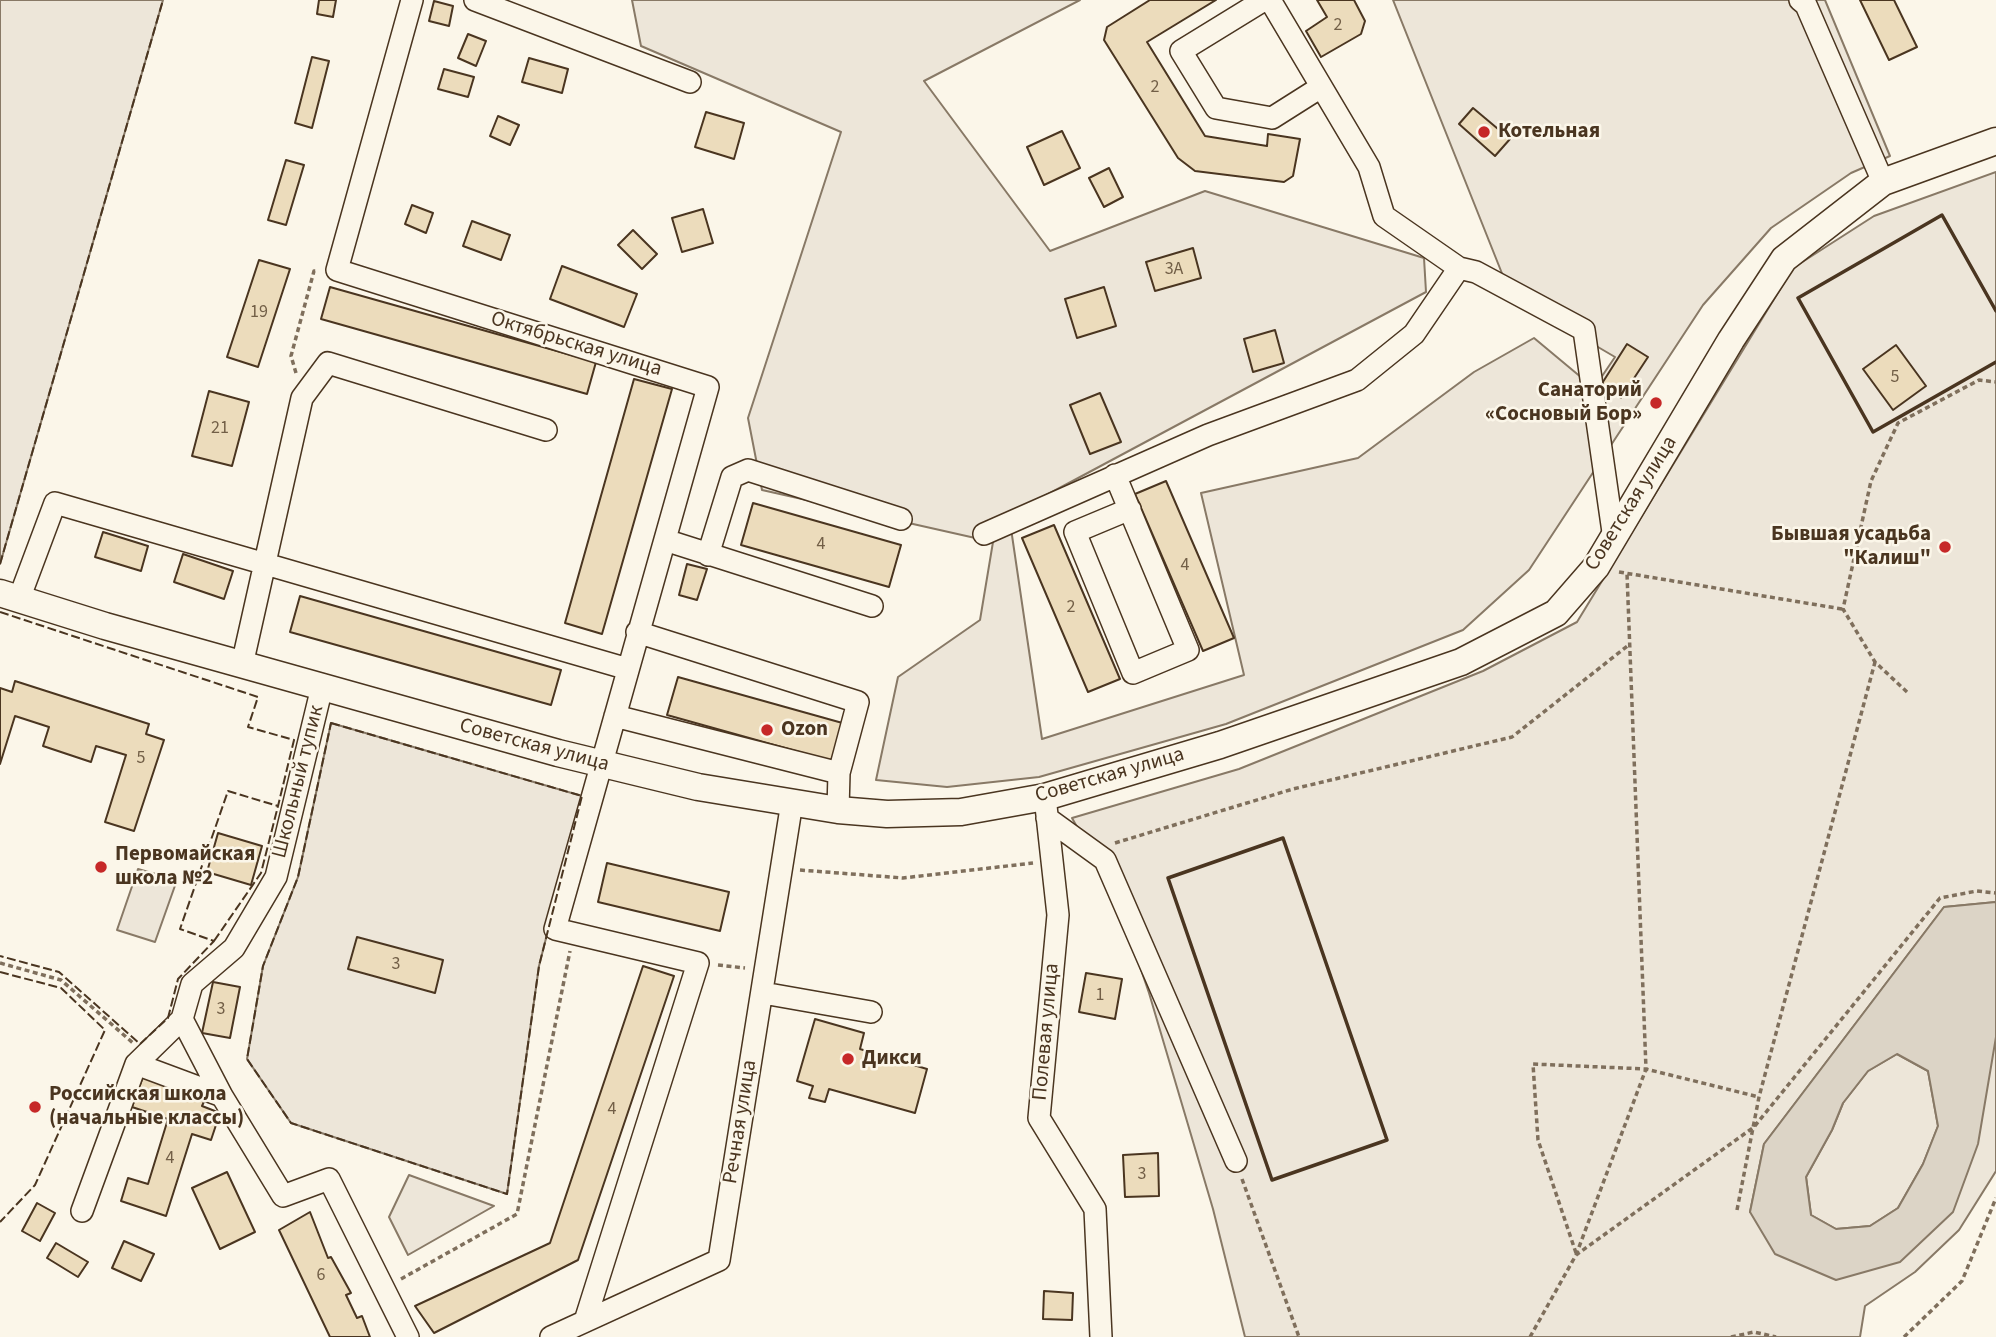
<!DOCTYPE html>
<html>
<head>
<meta charset="utf-8">
<style>
	body { margin:0 }
	canvas { display:block; background:#fbf6e9 }
</style>
</head>
<body>
<canvas width="1996" height="1337"></canvas>
<script>
const c = document.querySelector('canvas').getContext('2d');
c.lineJoin = 'round';
function paint(path, color) { c.fillStyle = color; c.fill(path, 'evenodd'); }
function trace(path, color, width, dash) { c.strokeStyle = color; c.lineWidth = width; c.lineCap = dash ? 'butt' : 'round'; c.setLineDash(dash || []); c.stroke(path); }
function write(font, color, halo, rows, align = 'center') {
  c.font = font + ' "Source Sans 3",sans-serif'; c.lineWidth = 5; c.setLineDash([]); c.textBaseline = 'middle'; c.strokeStyle = halo; c.fillStyle = color; for (const [text, x, y, turn = 0] of rows) {
    c.save(); c.translate(x, y); c.rotate((+turn || 0) * Math.PI / 180); c.textAlign = isNaN(turn) ? turn : align; if (halo) c.strokeText(text, 0, 0); c.fillText(text, 0, 0); c.restore();
  }
}
const green = new Path2D(`
	M0,0H163L0,564Z
	M632,0H1080L924,81L1050,251L1205,191L1424,258L1426,292L1009,515L1042,739L1244,675L1201,493L1358,458L1474,372L1534,338L1594,388L1615,357L1511,296L1393,0H1825L1890,156L1851,173L1771,228L1703,305L1529,570L1463,630L1226,724L1039,777L947,787L876,780L898,677L980,620L993,542L762,490L748,418L841,132L641,46Z
	M1996,172V902L1944,907L1764,1144L1750,1212L1900,1261L1996,1037V1171L1959,1230L1915,1272L1865,1306L1860,1337H1245L1213,1209L1149,993L1115,894L1072,818L1239,769L1483,671L1577,622L1793,268L1874,216Z
	M331,723L582,796L539,966L507,1194L291,1123L247,1059L263,966L298,877Z
	M138,869L177,880L155,942L117,930Z
	M1897,1054L1928,1071L1938,1126L1923,1164L1898,1208L1870,1226L1836,1229L1811,1215L1806,1177L1832,1130L1843,1103L1868,1071Z
	M409,1175L494,1206L408,1255L389,1217Z`);
paint(green, '#ede6d9');
trace(green, '#887966', 2);
const water = new Path2D(`
	M1996,902V1037L1978,1144L1953,1212L1900,1262L1836,1280L1775,1254L1750,1212L1764,1144L1944,907ZM1897,1054L1928,1071L1938,1126L1923,1164L1898,1208L1870,1226L1836,1229L1811,1215L1806,1177L1832,1130L1843,1103L1868,1071Z`);
paint(water, '#dcd4c6');
trace(water, '#887966', 2);
const building = new Path2D(`
	M319,0H336L333,17L317,14Z
	M1150,0H1216L1147,42L1205,136L1267,146L1268,134L1300,139L1293,176L1284,182L1195,171L1178,158L1104,40L1107,27Z
	M1317,0H1354L1365,21L1361,34L1321,57L1306,31L1327,17Z
	M1860,0H1894L1917,47L1889,60Z
	M434,1L453,6L449,26L429,21Z
	M468,34L486,41L476,66L458,58Z
	M312,57L329,61L312,128L295,123Z
	M529,58L568,69L562,93L522,82Z
	M444,69L474,77L468,97L438,89Z
	M1473,108L1510,139L1495,156L1459,124Z
	M706,112L744,123L734,159L695,147Z
	M498,116L519,125L510,145L490,136Z
	M1062,131L1080,168L1044,185L1027,147Z
	M286,160L304,165L286,225L268,220Z
	M1109,168L1123,197L1104,207L1089,178Z
	M412,205L433,213L426,233L405,224Z
	M703,209L713,243L682,252L672,218Z
	M472,221L510,235L501,260L463,246Z
	M633,230L657,254L642,269L618,245Z
	M1193,248L1201,278L1155,291L1146,262Z
	M259,260L290,269L258,367L227,357Z
	M562,266L637,294L624,327L550,299Z
	M330,287L596,362L587,394L321,319Z
	M1104,287L1116,326L1077,338L1065,299Z
	M1275,330L1284,363L1253,372L1244,339Z
	M1627,344L1648,357L1621,398L1601,385Z
	M1896,345L1926,386L1893,410L1863,369Z
	M634,379L672,389L602,634L565,623Z
	M209,391L249,402L232,466L192,456Z
	M1100,393L1121,442L1090,454L1070,405Z
	M1166,481L1234,638L1203,651L1135,494Z
	M753,503L901,545L889,587L741,545Z
	M1054,525L1120,679L1088,692L1022,538Z
	M103,532L148,546L141,571L95,557Z
	M183,554L233,571L224,599L174,582Z
	M687,564L707,569L697,600L679,595Z
	M300,596L561,670L551,705L290,632Z
	M678,677L846,724L835,762L667,715Z
	M15,681L149,724L146,734L164,740L134,831L105,822L126,755L96,746L91,762L43,746L49,727L15,716L0,764V688L12,692Z
	M218,833L262,846L251,885L207,872Z
	M607,863L729,892L720,931L598,902Z
	M357,937L443,960L435,993L348,969Z
	M643,966L674,976L578,1260L434,1333L415,1306L550,1243Z
	M1086,973L1122,979L1115,1019L1079,1012Z
	M213,982L240,987L230,1038L202,1033Z
	M815,1019L864,1033L860,1049L927,1069L915,1113L829,1089L825,1102L809,1098L813,1086L797,1081Z
	M144,1074L207,1095L202,1106L220,1113L211,1140L192,1134L166,1216L121,1201L128,1178L148,1184L168,1119L132,1107Z
	M1158,1153L1159,1196L1125,1197L1123,1155Z
	M227,1172L255,1232L220,1249L192,1188Z
	M37,1203L55,1213L40,1241L22,1231Z
	M310,1212L328,1258L331,1257L351,1293L346,1295L357,1318L362,1316L370,1337H330L279,1230Z
	M124,1241L154,1254L141,1281L112,1268Z
	M56,1243L88,1262L78,1277L47,1258Z
	M1044,1291L1073,1293L1072,1320L1043,1319Z`);
paint(building, '#ecdcbc');
trace(building, '#4a3520', 2);
const minor = new Path2D(`
	M412,0L337,270L708,387L555,929L698,963L585,1321
	M475,0L690,82
	M1264,0L1181,51L1216,108L1272,118L1321,87
	M1270,0L1369,167L1384,216L1459,268
	M1800,0L1806,5L1883,182
	M1115,475L1188,650L1133,673L1075,532L1130,509
	M984,534L1208,435L1357,380L1414,334L1459,268L1476,272L1584,330L1614,539
	M665,540L872,606
	M708,555L732,477L748,470L901,519
	M19,599L55,503L628,669
	M637,632L858,702L839,773L838,810
	M242,665L302,398L328,363L546,430
	M322,687L276,877L234,948L192,984L182,1019L222,1096L283,1196L329,1179L408,1337
	M615,716L839,773
	M1045,797L1058,915L1039,1118L1095,1209L1101,1337
	M1047,818L1105,860L1236,1161
	M763,993L871,1012
	M136,1064L222,1096
	M82,1211L136,1064L182,1019
	M551,1337L719,1260L792,802`);
const major = new Path2D(`
	M0,593L105,626L558,753L698,787L838,810L887,814L961,812L1045,797L1220,745L1461,662L1556,613L1596,567L1731,340L1784,259L1883,182L1996,141`);
trace(minor, '#4a3520', 24);
trace(major, '#4a3520', 29);
trace(new Path2D(`
	M296,373L291,356L314,271H317
	M1619,572L1842,609
	M1907,692L1875,662L1843,609L1871,481L1898,423L1979,380L1996,382
	M1115,843L1293,789L1512,737L1630,644
	M800,870L903,878L1033,863
	M0,963L61,980L133,1043
	M718,965L745,968
	M1242,1179L1299,1337
	M1737,1210L1759,1097L1875,662
	M1576,1253L1538,1140L1533,1064L1646,1069L1759,1097
	M1576,1255L1646,1069L1627,574
	M401,1279L517,1214L570,951
	M1530,1337L1576,1255L1754,1127L1940,898L1977,891L1996,893
	M1731,1337L1754,1332L1776,1337
	M1904,1337L1962,1281L1996,1198`), '#7f6f5c', 3.5, [5, 3.5]);
trace(minor, '#fbf6e9', 21);
trace(major, '#fbf6e9', 26);
trace(new Path2D(`
	M0,564L163,0
	M0,612L258,697L248,727L294,740L278,806L228,791L180,929L214,941L178,979L168,1018L140,1044L59,972L0,956
	M331,723L582,796L539,966L507,1194L291,1123L247,1059L263,966L298,877Z
	M214,941L261,873L278,806
	M0,972L61,988L105,1030L35,1185L0,1222`), '#4a3520', 2, [9, 3.5]);
trace(new Path2D(`
	M1996,311L1942,215L1798,298L1873,432L1996,362
	M1283,838L1387,1140L1272,1180L1168,878Z`), '#4a3520', 3.5);
for (const [x, y, r, color] of [
	[1484,132,7,"#c62828"],
	[1656,403,7,"#c62828"],
	[1945,547,7,"#c62828"],
	[767,730,7,"#c62828"],
	[101,867,7,"#c62828"],
	[848,1059,7,"#c62828"],
	[35,1107,7,"#c62828"]
]) { const dot = new Path2D(); dot.arc(x, y, r, 0, 2 * Math.PI); c.fillStyle = color; c.fill(dot); trace(dot, '#fbf6e9', 2.5); }
write('18px', '#725f47', null, [
	["2",1338,26],
	["2",1155,88],
	["3А",1174,270],
	["19",259,313],
	["5",1895,378],
	["21",220,429],
	["4",821,545],
	["4",1185,566],
	["2",1071,608],
	["5",141,759],
	["3",396,965],
	["1",1100,996],
	["3",221,1010],
	["4",612,1110],
	["4",170,1159],
	["3",1142,1175],
	["6",321,1276]
]);
write('bold 21px', '#4a3520', '#fbf6e9', [
	["Котельная",1498,132],
	["Санаторий",1642,391,"right"],
	["«Сосновый Бор»",1642,415,"right"],
	["Бывшая усадьба",1931,535,"right"],
	["\"Калиш\"",1931,559,"right"],
	["Ozon",781,730],
	["Первомайская",115,855],
	["школа №2",115,879],
	["Дикси",862,1059],
	["Российская школа",49,1095],
	["(начальные классы)",49,1119]
], 'left');
write('21px', '#4a3520', '#fbf6e9', [
	["Октябрьская улица",576,345,17],
	["Советская улица",1632,504,-58],
	["Советская улица",534,746,15],
	["Советская улица",1110,776,-16],
	["Школьный тупик",299,782,-76],
	["Полевая улица",1047,1032,-85],
	["Речная улица",741,1122,-81]
]);
</script>
</body>
</html>
